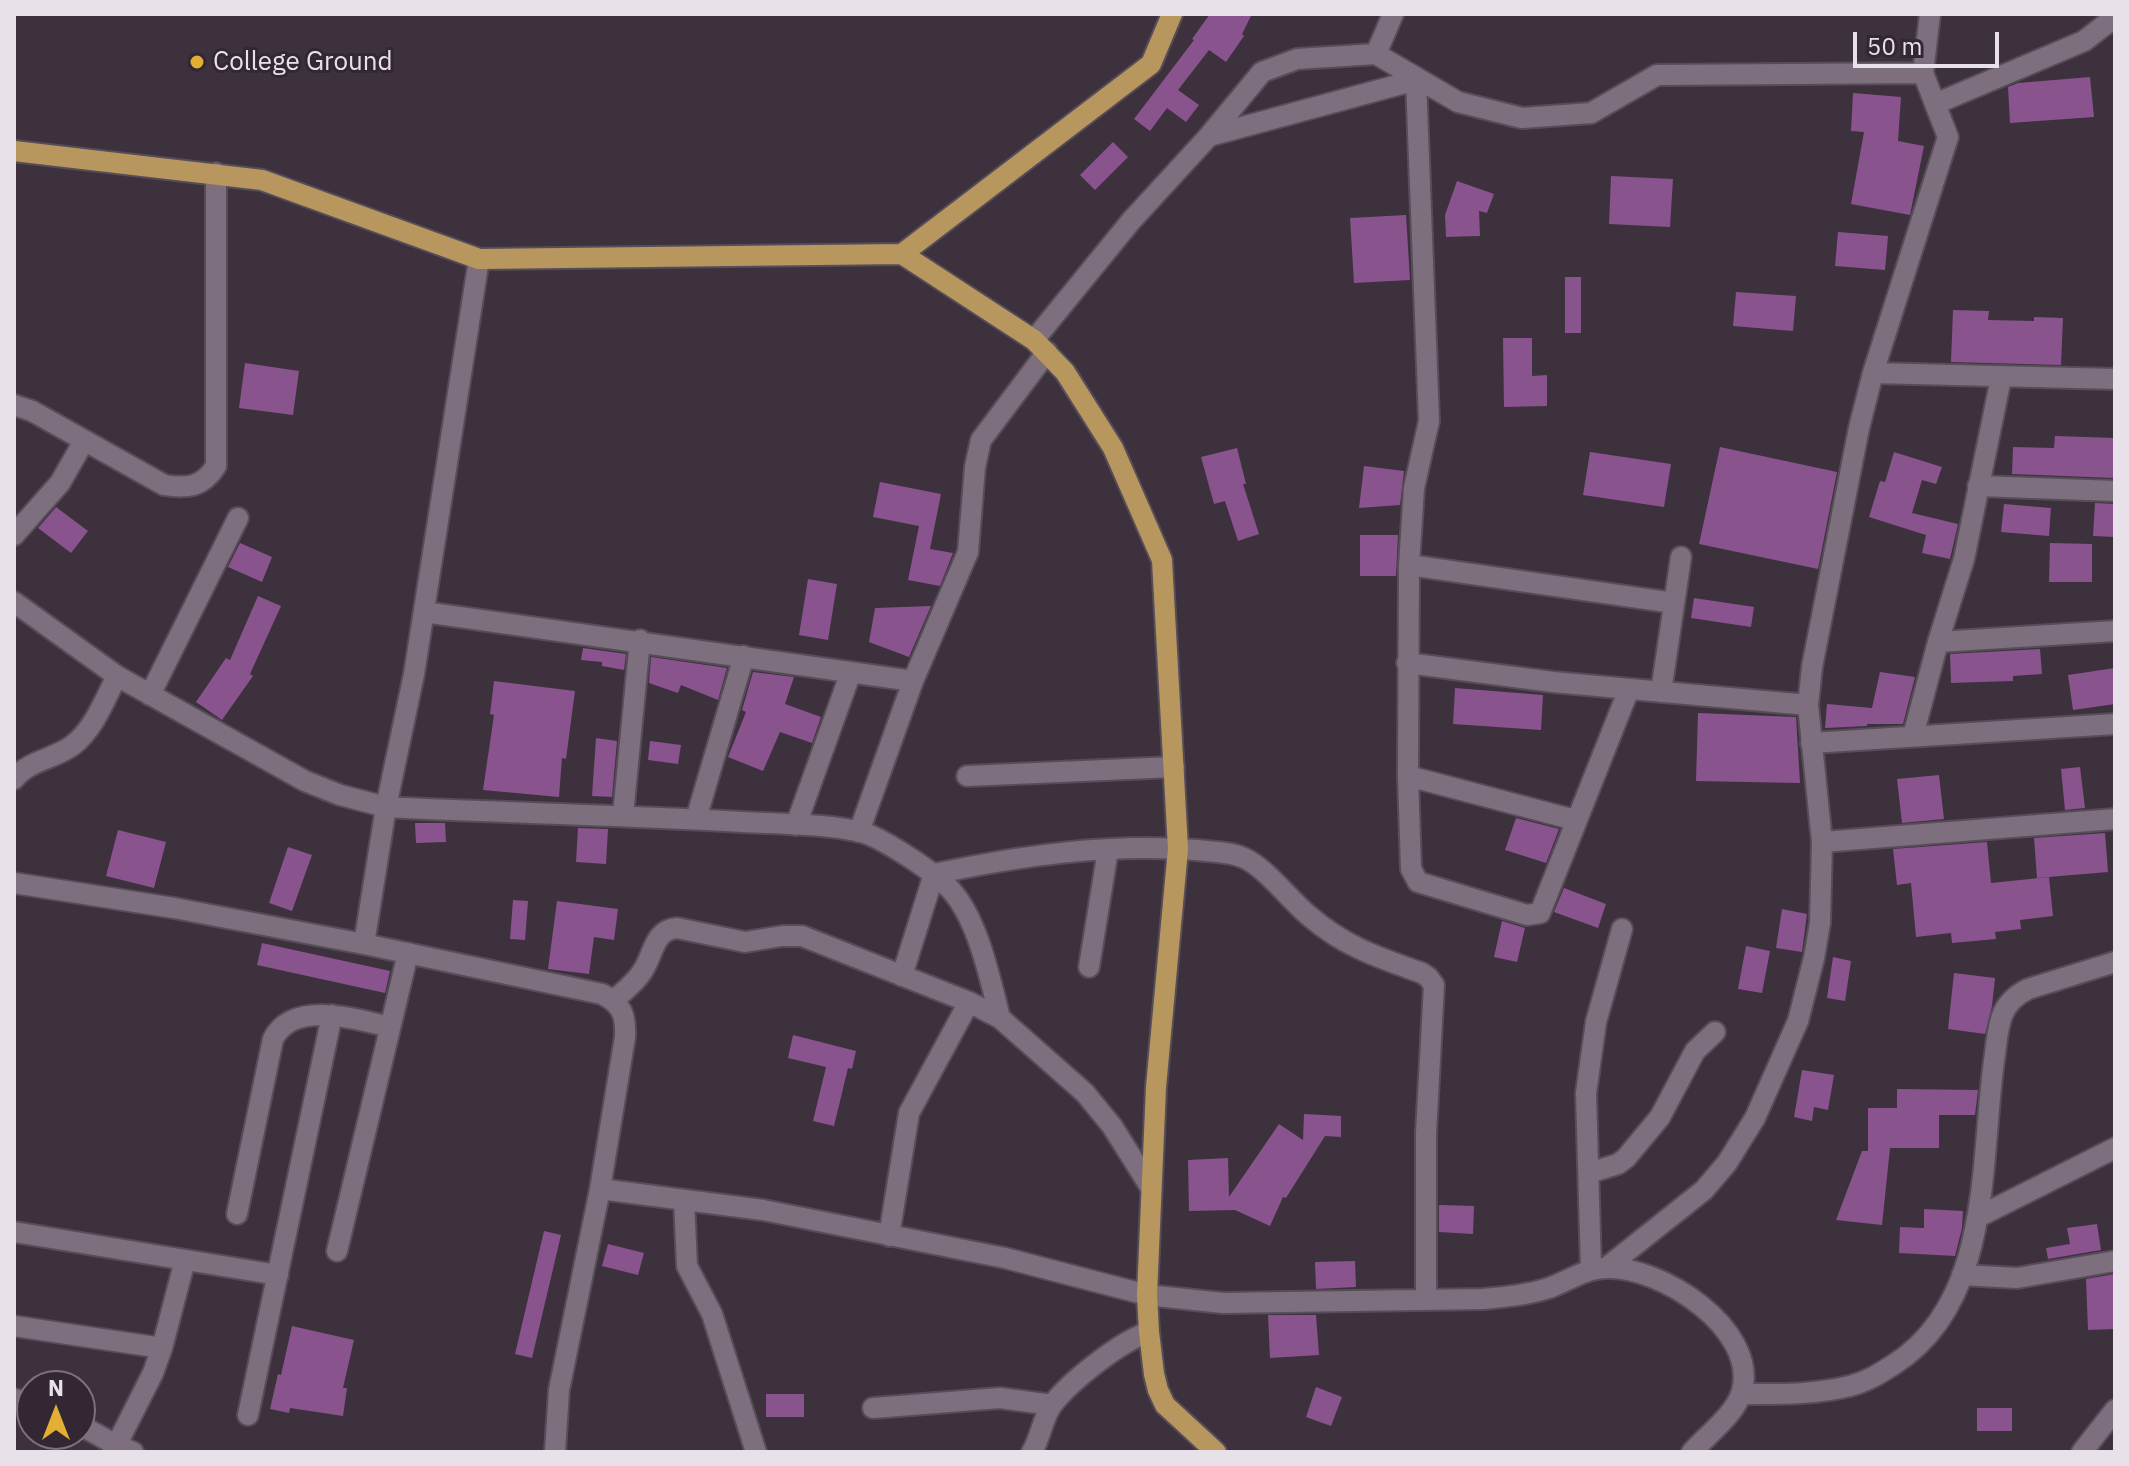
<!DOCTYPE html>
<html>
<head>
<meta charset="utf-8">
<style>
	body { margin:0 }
	#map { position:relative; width:2129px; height:1466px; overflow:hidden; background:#3d313e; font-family:"IBM Plex Sans",sans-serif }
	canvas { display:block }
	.frame { position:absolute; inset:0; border:16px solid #e9e1ea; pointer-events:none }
	.north { position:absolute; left:16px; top:1370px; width:80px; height:80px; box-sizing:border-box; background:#332734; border:2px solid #7c717d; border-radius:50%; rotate:0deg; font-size:22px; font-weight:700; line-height:32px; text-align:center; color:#e9e1ea }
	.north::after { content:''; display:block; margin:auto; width:28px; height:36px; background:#e2af34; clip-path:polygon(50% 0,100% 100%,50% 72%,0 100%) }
	.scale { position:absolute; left:1853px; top:32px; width:146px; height:36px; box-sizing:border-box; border:4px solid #e9e1ea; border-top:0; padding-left:10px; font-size:24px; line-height:28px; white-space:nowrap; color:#e9e1ea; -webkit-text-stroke:6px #332734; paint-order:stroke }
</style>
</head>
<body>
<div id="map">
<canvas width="2129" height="1466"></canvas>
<div class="frame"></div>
<div class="north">N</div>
<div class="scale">50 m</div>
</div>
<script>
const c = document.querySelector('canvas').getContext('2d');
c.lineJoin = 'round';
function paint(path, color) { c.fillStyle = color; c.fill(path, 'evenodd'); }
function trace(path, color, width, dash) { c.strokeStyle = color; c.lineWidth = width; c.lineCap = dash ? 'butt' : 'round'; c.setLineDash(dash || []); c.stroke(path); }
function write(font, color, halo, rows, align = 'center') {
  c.font = font + ' "IBM Plex Sans",sans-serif'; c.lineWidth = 6; c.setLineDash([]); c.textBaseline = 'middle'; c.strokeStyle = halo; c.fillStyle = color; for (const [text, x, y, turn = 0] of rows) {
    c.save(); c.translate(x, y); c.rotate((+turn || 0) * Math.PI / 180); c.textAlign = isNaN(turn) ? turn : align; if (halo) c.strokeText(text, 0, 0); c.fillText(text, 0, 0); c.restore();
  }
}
paint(new Path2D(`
	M1210,14H1252L1242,34L1244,36L1226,62L1209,50L1178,90L1199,105L1186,122L1167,108L1150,131L1134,119L1194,40L1192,39Z
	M2090,77L2094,117L2010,123L2008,87L2018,83Z
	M1853,93L1901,97L1898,141L1924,146L1910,215L1851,204L1864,132L1851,131Z
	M1113,142L1128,157L1095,190L1080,175Z
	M1611,176L1673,179L1670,227L1609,224Z
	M1457,181L1494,194L1487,213L1479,211L1480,236L1446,237L1445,215Z
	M1406,215L1410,280L1354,283L1350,218Z
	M1838,232L1888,236L1885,270L1835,266Z
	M1565,277H1581V333H1565Z
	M1736,292L1796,296L1793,331L1733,326Z
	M1953,310L1989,311L1988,320L2034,321V317L2063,318L2061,365L1951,362Z
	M1503,338H1532V376L1547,375V406L1504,407Z
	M245,363L299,371L293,415L239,408Z
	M2055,436L2115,438V478L2012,474L2013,447L2054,448Z
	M1720,447L1837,472L1818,569L1699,544Z
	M1237,448L1246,484H1243L1259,534L1238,541L1225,501L1214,504L1201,457Z
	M1590,452L1671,464L1664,507L1583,495Z
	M1894,452L1942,467L1936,484L1922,480L1912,513L1958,524L1950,559L1922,553L1926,535L1869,517L1880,481L1885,482Z
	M1364,466L1404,471L1400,505L1359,508Z
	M880,482L941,494L930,549L953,553L940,586L908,580L919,526L873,517Z
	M2095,503L2115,504V537L2093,536Z
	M2004,504L2051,508L2049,536L2001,532Z
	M56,507L88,531L71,553L38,528Z
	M1360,535H1398L1396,576H1360Z
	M240,543L272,557L262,582L228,567Z
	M2050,543L2092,544V582H2049Z
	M808,579L837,584L828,640L799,635Z
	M258,596L281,606L250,674L253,676L222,720L196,702L226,658L230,660Z
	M1694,598L1754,607L1751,627L1691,618Z
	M931,606L909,657L869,642L875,608Z
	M583,648L626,654L624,670L602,666V662L581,660Z
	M2040,649L2042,674L2013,676V681L1951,683L1950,654Z
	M651,657L727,668L718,700L681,685L678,693L649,683Z
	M2115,668V704L2073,710L2068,675Z
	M753,672L794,677L785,704L821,717L812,743L780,732L763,771L728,757L746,712L742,710Z
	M1880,672L1915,677L1903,724H1867V726L1825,728L1827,704L1872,708Z
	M494,681L575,691L566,759L562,758L559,797L483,790L494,715L490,714Z
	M1455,688L1543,695L1541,730L1453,724Z
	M1698,713L1796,717L1800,783L1696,781Z
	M596,738L617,741L612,797L592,796Z
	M650,741L681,745L678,764L648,760Z
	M2080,767L2085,808L2065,810L2061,769Z
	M1939,775L1944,819L1902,823L1897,779Z
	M1516,818L1559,829L1546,863L1505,850Z
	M415,823H445L446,842L416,843Z
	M578,828L608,829L606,864L576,862Z
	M118,830L166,842L154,888L106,876Z
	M2105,833L2108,872L2037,878L2034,838Z
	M1987,842L1991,883L2049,877L2053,916L2020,920L2021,929L1995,932L1996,939L1952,943L1951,933L1916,937L1911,883L1897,885L1893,849Z
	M288,847L312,855L292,911L269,903Z
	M1564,888L1606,904L1598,928L1554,912Z
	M513,900L528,901L525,940L510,939Z
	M557,901L618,909L614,940L594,937L589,974L548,969Z
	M1782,909L1807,914L1802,952L1776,948Z
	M1502,921L1525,928L1517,962L1494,957Z
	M262,943L390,971L385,993L257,965Z
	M1746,946L1770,951L1762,993L1738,989Z
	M1833,957L1851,961L1845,1001L1827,998Z
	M1954,973L1995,978L1992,1006L1985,1034L1948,1029Z
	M793,1035L856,1051L852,1069L848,1068L834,1126L813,1121L826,1067L788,1058Z
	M1802,1070L1834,1075L1828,1110L1814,1107L1812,1121L1794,1117Z
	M1897,1089L1978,1090L1975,1115H1939V1148H1890L1882,1225L1836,1220L1862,1151H1868V1108H1897Z
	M1304,1114L1341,1116V1137L1325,1136L1286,1198L1283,1197L1270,1226L1235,1210L1189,1211L1188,1160L1228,1158L1229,1197L1279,1124L1303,1140Z
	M1439,1205L1474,1206L1473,1234L1439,1232Z
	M1924,1209L1963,1211L1962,1228L1955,1256L1899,1253L1900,1227L1924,1228Z
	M2097,1224L2101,1250L2048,1259L2046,1248L2070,1244L2067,1228Z
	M544,1231L561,1235L532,1358L515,1354Z
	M608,1244L644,1253L638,1275L602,1266Z
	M1355,1261L1356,1287L1316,1289L1315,1262Z
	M2115,1274V1329L2088,1330L2086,1279Z
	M1268,1315H1316L1319,1355L1270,1358Z
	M292,1326L354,1340L343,1388H347L343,1416L290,1408L289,1413L270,1409L278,1374L281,1375Z
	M1316,1387L1342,1397L1331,1426L1306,1417Z
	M766,1394H804V1417H766Z
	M1977,1408H2012V1431H1977Z`), '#89538e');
const minor = new Path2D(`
	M1393,14L1376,54L1458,102L1522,118L1591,113L1657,75L1923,73L1948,137L1873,373L1859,428L1812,667L1808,705L1822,842L1820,923L1814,958L1798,1021L1755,1118L1727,1163L1704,1190L1606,1268
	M1923,73L1930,14
	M1416,80L1429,421L1414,488L1409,565L1408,776L1411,869L1418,882L1527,915L1540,913L1629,689
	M1935,104L2084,41L2115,17
	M1209,136L1262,72L1297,59L1376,54
	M1034,340L1131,221L1209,136L1416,80
	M1873,373L2115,379
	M14,405L32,411L164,485C187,489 203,487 216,466V173
	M1978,486L2115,491
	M14,535L60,483L84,441
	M1409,565L1674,603
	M14,602L117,676L305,781L340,795L386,807C505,813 624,815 743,822C776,824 842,824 870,835C892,845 933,871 950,889C978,919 990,979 1000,1018
	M424,612L913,681
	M1938,642L2115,631
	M1407,663L1553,682L1808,705
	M1661,692L1681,557
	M150,695L238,518
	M1913,736L1938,642L1964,559L2001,378
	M1811,743L2115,724
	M967,776L1174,767
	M1408,776L1575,820
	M14,779C29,760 55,759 73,745C94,729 105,699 117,676
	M623,815L640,640
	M696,819L744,656
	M796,825L851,672
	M859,832L913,681L968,552L975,467L981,440L1047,352
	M1822,842L2115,819
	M14,883L174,908L364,944L602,994C622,1004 626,1015 625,1037L600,1189L763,1210L1005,1258L1147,1295L1223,1303L1483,1299C1505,1297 1527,1295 1549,1288C1568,1281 1586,1268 1607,1268C1660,1266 1758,1328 1742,1391C1736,1414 1707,1435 1692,1452
	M364,944L386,807L414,674L479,259
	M1089,967L1108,850
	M902,976L934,874C1019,856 1108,843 1196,850C1211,852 1229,851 1244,858C1266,868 1289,899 1308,915C1345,947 1377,957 1422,973L1428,977L1434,985L1426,1133V1299
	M614,1000C624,991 635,983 642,972C654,955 653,930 677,928L745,942L782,936H802L969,1002L1000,1018L1085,1093L1112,1126L1151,1188
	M1589,1173L1618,1164L1626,1158L1660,1117L1695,1051L1715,1032
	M684,1200L687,1266L712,1314L756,1452
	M237,1214L273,1039C293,999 357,1019 390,1027
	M1978,1217L2115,1148
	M14,1232L278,1275
	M889,1236L909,1113L969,1002
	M337,1251L408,953
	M1591,1270L1586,1093L1596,1022L1622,929
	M1962,1275L2017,1278L2115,1261
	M14,1326L162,1348
	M1741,1394C1777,1394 1814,1395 1850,1386C1866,1382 1879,1374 1893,1365C1992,1303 1980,1163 1994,1061C1999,1029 1996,1005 2028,989L2115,962
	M14,1399L32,1404
	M873,1408L1000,1398L1052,1405
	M248,1415L332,1015
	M80,1425L116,1445L133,1452
	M113,1452L153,1373L162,1348L185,1260
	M555,1452L559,1390L600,1189
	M1032,1452C1041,1437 1042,1419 1052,1405C1070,1381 1121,1341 1149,1332
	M2082,1452L2115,1410`);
const major = new Path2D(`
	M14,151L262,180L479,259L902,254L1151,64L1172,14
	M902,254L1034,340L1065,372L1113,448L1162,560L1178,849L1156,1087L1147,1295L1149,1332L1154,1374L1158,1390L1165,1405L1216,1452`);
trace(minor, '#574d58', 24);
trace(major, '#574d58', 24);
trace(minor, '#7d6f7e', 20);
trace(major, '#b8975f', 20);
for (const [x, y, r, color] of [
	[197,62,8,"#e2af34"]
]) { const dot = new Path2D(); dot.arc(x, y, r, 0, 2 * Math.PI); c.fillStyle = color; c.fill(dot); trace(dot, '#332734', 3); }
write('26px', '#e9e1ea', '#332734', [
	["College Ground",213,62]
], 'left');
</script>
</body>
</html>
